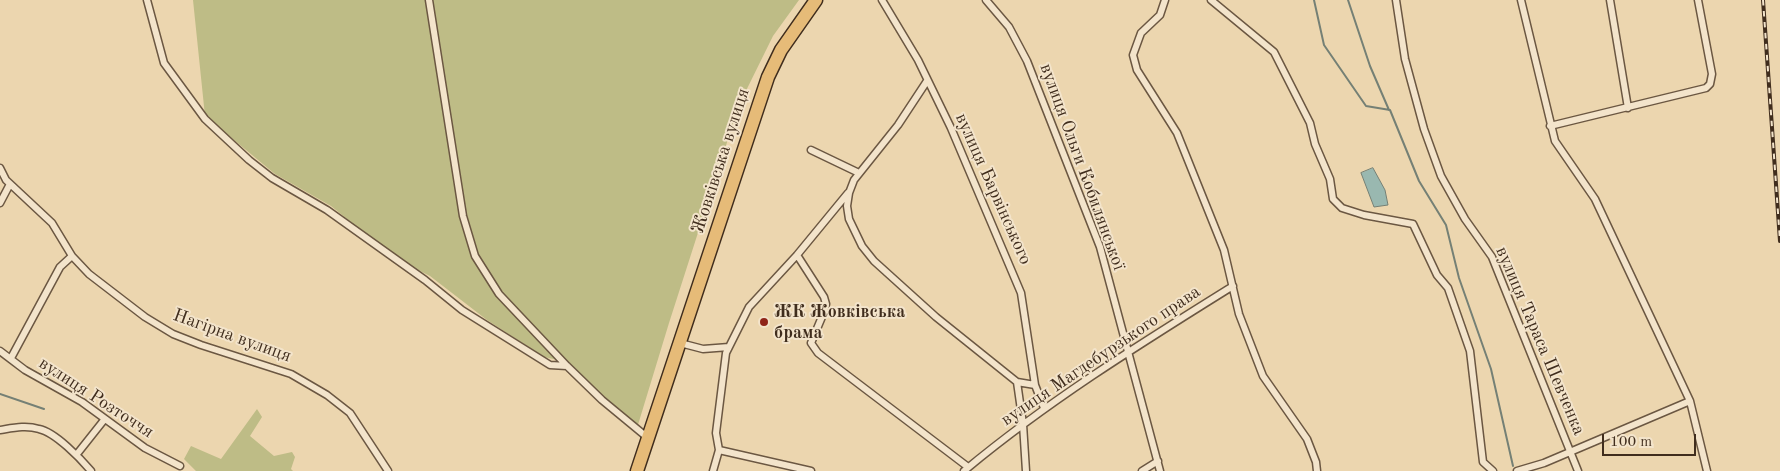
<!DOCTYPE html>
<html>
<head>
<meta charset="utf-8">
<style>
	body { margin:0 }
	#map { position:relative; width:1780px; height:471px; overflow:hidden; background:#ecd6af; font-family:"Old Standard TT",serif }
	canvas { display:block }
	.scale { position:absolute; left:1602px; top:434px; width:94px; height:22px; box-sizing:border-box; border:2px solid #402d1d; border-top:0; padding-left:6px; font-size:15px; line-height:18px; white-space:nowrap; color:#402d1d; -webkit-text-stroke:4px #f3e4cb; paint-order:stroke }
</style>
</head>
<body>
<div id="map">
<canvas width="1780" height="471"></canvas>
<div class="scale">100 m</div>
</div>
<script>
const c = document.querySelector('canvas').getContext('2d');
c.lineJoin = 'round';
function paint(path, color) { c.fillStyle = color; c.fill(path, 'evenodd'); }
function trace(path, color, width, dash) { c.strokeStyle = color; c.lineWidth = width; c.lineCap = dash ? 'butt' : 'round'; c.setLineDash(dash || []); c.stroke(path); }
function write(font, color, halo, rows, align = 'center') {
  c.font = font + ' "Old Standard TT",serif'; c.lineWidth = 4; c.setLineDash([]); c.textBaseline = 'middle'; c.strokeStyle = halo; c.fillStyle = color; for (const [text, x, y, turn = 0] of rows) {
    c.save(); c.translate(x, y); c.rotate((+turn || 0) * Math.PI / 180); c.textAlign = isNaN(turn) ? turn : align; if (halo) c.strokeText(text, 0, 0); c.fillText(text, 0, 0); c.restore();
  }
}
paint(new Path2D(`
	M193,0H799L773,36L739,105L669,323L637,428L568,362L544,357L487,320L430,276L398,260L331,206L275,174L205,116Z
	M257,409L262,417L250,436L274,456L292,452L295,457L291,469L293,471H196L184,459L191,446L221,459Z`), '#bebc86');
const water = new Path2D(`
	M1373,168L1385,190L1388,205L1374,207L1361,173Z`);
paint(water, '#99b8b0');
trace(water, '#758075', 1);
trace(new Path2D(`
	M1314,0L1324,45L1366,106L1390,110L1419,181L1446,225L1459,278L1491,369L1513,466
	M1348,0L1370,66L1389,110
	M0,394L44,409`), '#758075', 2);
const street = new Path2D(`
	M147,0L164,63L205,119L249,160L272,178L327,210L425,280L462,310L550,365L567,366
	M429,0L463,216L475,256L499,294L567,366L602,400L648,438
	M882,0L918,60L951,128L1021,293L1035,385L1017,382
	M986,0L1009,27L1027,61L1100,247L1160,471
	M1165,0L1160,15L1141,33L1133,55L1137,70L1177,133L1224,250L1239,314L1263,376L1307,439L1316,462L1317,471
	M1211,0L1274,52L1310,123L1315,144L1330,179L1333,199L1342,208L1364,215L1413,224L1437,275L1448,288L1470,351L1483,462L1493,471
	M1396,0L1405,59L1424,129L1441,176L1465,219L1492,257L1578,471
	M1521,0L1555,141L1595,199L1690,401L1707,471
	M1610,0L1628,108
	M927,81L898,125L854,180L849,193L847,206L849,219L862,246L874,261L936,317L1017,382L1023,424L1026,471
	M1550,126L1706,88L1710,84L1712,74L1698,0
	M811,150L859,173
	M0,168L6,180L52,223L72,256L89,274L145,317L173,334L201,345L291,374L327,395L350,413L388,471
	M0,203L10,184
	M797,255L824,297L826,304L824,312L811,343L818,353L968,467
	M680,343L703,349L729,347L749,307L797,255L848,193
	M0,351L25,370L82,402L145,448L180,466
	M11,358L60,267L72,256
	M1035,385L1044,408
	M0,430C13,428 26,425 39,429C55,432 81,459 91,471
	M719,450L811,471
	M77,454L104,420
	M713,471L719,450L716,433L726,353L729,347
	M964,471C1048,401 1140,344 1233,286
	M1142,471L1158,461
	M1517,471L1544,463L1690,401`);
const highway = new Path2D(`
	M637,471L768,77L781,50L816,0`);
trace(street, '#6b5742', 9);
trace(highway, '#402d1d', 15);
trace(street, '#f3e4cb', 6);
trace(highway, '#e6bb78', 12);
const rail = new Path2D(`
	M1763,0L1780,241`);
trace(rail, '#402d1d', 4);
trace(rail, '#f3e4cb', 2, [5.5]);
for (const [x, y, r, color] of [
	[764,322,5,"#8f2418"]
]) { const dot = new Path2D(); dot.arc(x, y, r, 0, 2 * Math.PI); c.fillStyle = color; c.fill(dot); trace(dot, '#f3e4cb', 2); }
write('18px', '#402d1d', '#f3e4cb', [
	["Жовківська вулиця",721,161,-72],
	["вулиця Ольги Кобилянської",1082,167,70],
	["вулиця Барвінського",993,189,66],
	["Нагірна вулиця",232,336,20],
	["вулиця Тараса Шевченка",1540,341,67],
	["вулиця Магдебурзького права",1101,356,-34],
	["вулиця Розточчя",96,398,33]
]);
write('bold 18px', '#402d1d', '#f3e4cb', [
	["ЖК Жовківська",774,312],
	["брама",774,333]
], 'left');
</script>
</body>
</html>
